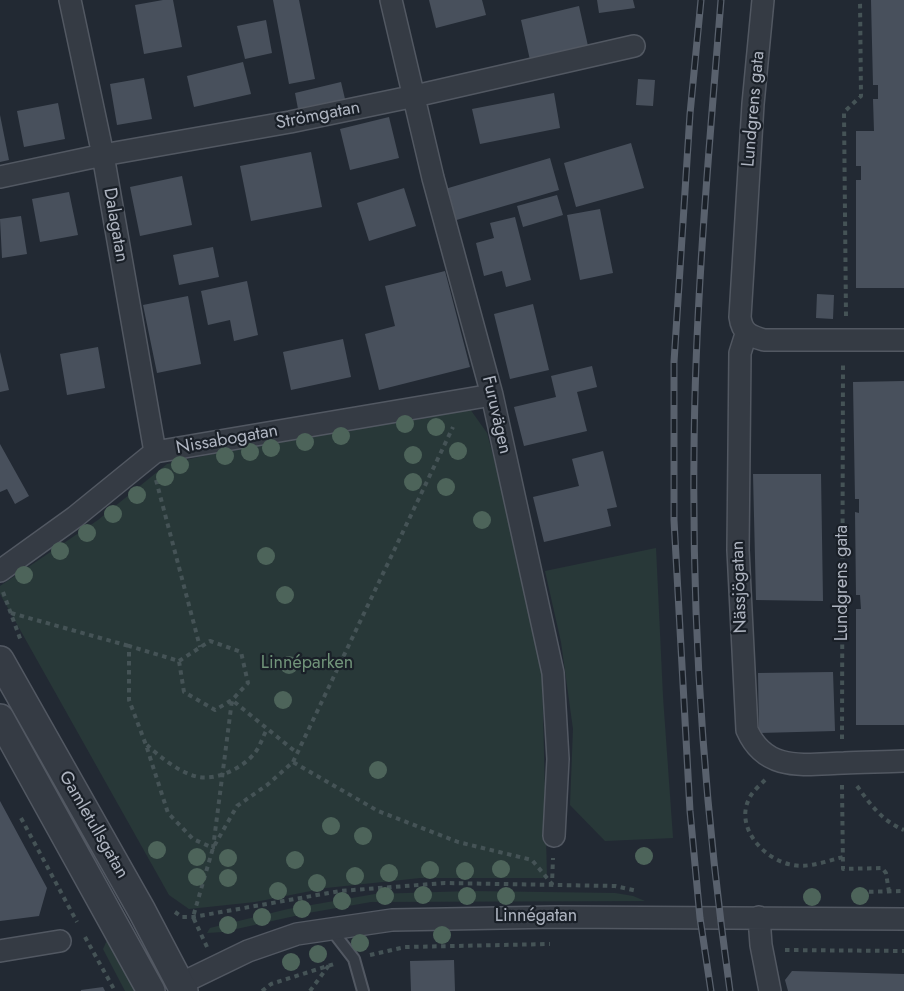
<!DOCTYPE html>
<html>
<head>
<meta charset="utf-8">
<style>
	body { margin:0 }
	canvas { display:block; background:#222933 }
</style>
</head>
<body>
<canvas width="904" height="991"></canvas>
<script>
const c = document.querySelector('canvas').getContext('2d');
c.lineJoin = 'round';
function paint(path, color) { c.fillStyle = color; c.fill(path, 'evenodd'); }
function trace(path, color, width, dash) { c.strokeStyle = color; c.lineWidth = width; c.lineCap = dash ? 'butt' : 'round'; c.setLineDash(dash || []); c.stroke(path); }
function write(font, color, halo, rows, align = 'center') {
  c.font = font + ' Jost,sans-serif'; c.lineWidth = 4.5; c.setLineDash([]); c.textBaseline = 'middle'; c.strokeStyle = halo; c.fillStyle = color; for (const [text, x, y, turn = 0] of rows) {
    c.save(); c.translate(x, y); c.rotate((+turn || 0) * Math.PI / 180); c.textAlign = isNaN(turn) ? turn : align; if (halo) c.strokeText(text, 0, 0); c.fillText(text, 0, 0); c.restore();
  }
}
paint(new Path2D(`
	M470,409L487,433L525,575L542,672L547,878H420L326,888L255,902L189,909L169,895L0,594V586L98,520L167,464L240,448Z
	M656,548L663,697L673,838L605,841L570,805L573,729L561,642L545,571Z
	M470,891L615,893L633,896L645,901L371,902L308,913L223,932L207,933L210,928L214,927L288,909L375,894Z
	M108,938L140,991H125L103,949Z`), '#283838');
paint(new Path2D(`
	M163,0H173L182,47L144,54L135,5Z
	M273,0H299L315,79L289,84Z
	M429,0H482L486,15L436,28Z
	M597,0H633L635,8L599,13Z
	M871,0H904V288H856V180H861V166H856V131H874L873,99H878V85H873Z
	M579,6L588,46L530,60L521,20Z
	M266,20L272,53L245,59L237,26Z
	M243,62L251,94L194,107L187,76Z
	M144,78L152,119L117,125L110,84Z
	M638,79L655,80L653,106L636,105Z
	M341,82L345,99L298,109L295,93Z
	M554,93L560,128L480,144L472,109Z
	M58,103L65,139L24,147L17,111Z
	M0,115L9,160L0,162Z
	M389,117L399,158L350,170L340,129Z
	M631,143L644,188L576,207L564,163Z
	M311,152L322,207L251,221L240,166Z
	M550,158L559,190L453,221L445,189Z
	M182,176L192,225L140,236L130,187Z
	M404,188L416,226L369,241L357,203Z
	M69,192L78,235L40,242L32,199Z
	M557,195L563,215L523,227L517,206Z
	M600,209L613,273L580,280L567,215Z
	M21,216L27,254L2,258L0,219Z
	M515,217L531,280L506,287L502,271L484,276L476,243L494,238L490,223Z
	M213,247L219,277L179,285L173,255Z
	M445,271L470,367L379,390L365,334L395,326L385,286Z
	M247,281L258,335L234,341L230,320L208,325L201,291Z
	M817,294L834,295L833,319L816,318Z
	M188,296L201,364L157,373L143,305Z
	M533,304L549,370L510,379L494,314Z
	M343,339L351,377L291,390L283,352Z
	M98,347L105,388L67,395L60,354Z
	M0,352L9,390L0,392Z
	M592,366L597,387L577,392L587,431L524,446L514,407L556,397L551,376Z
	M904,381V725H856V609H861L860,595H856L855,512L859,513V499H855L853,382Z
	M0,444L29,496L15,504L7,489L0,492Z
	M603,451L617,507L607,509L611,526L544,542L533,497L579,486L572,459Z
	M753,474H821L823,601L756,600Z
	M833,672L835,731L759,733L758,673Z
	M0,801L47,888L39,916L0,921Z
	M454,960L455,991H411L410,961Z
	M792,971L904,974V991H788L785,980Z
	M103,987L105,991H81V990Z`), '#48505c');
const service = new Path2D(`
	M330,928L354,959L363,991`);
const minor = new Path2D(`
	M70,0L103,155L155,452
	M391,0L433,178L492,395L553,673L558,759L554,836
	M763,0L753,104L740,317C742,333 750,336 764,340H904
	M0,177L103,155L290,122L415,96L634,46
	M746,334L740,353L738,550L747,730C766,773 805,764 844,763C864,762 884,762 904,761
	M0,571L75,517L155,452L492,395
	M759,917L761,945L770,991
	M0,951L60,941
	M180,984L248,951L297,934L392,920L556,917L904,919`);
const tertiary = new Path2D(`
	M0,660L142,911L184,991
	M0,718L151,991`);
trace(service, '#525862', 14);
trace(minor, '#525862', 24);
trace(tertiary, '#525862', 30);
trace(new Path2D(`
	M846,316L844,112L861,96L860,0
	M156,480L200,647
	M3,592L21,641
	M11,613L129,646
	M179,661L210,641L241,652L248,683L232,700L215,710L184,692L179,661L129,646V700L146,745L168,813L193,839L213,848L232,700L297,753
	M842,739L843,362
	M147,745C160,757 181,774 199,777C218,780 242,768 254,754C260,747 263,736 267,729
	M293,762L453,427
	M765,780C760,785 753,791 750,797C733,827 765,861 793,865C809,868 827,861 843,857
	M842,785L843,869L882,868L886,873L889,892
	M857,786C870,804 882,821 904,830
	M21,818L77,922
	M860,892L904,891
	M175,912L182,917H193L340,891L445,883L615,886L637,891
	M85,937L115,991
	M207,947L193,917L213,848L237,806L267,785L293,762L378,811L458,842L532,860L552,884L553,858
	M785,950L904,951
	M370,955L405,947L550,944
	M262,991L271,984L334,964
	M310,991L329,965`), '#455356', 4, [4.5, 4.5]);
trace(service, '#353b44', 10);
trace(minor, '#353b44', 21);
trace(tertiary, '#353b44', 27);
const rail = new Path2D(`
	M701,0L690,114L674,362V520L690,811L700,918L711,991
	M721,0C709,151 695,302 694,453C692,633 705,813 730,991`);
trace(rail, '#59616d', 7);
trace(rail, '#1a2028', 4.5, [14]);
c.fillStyle = '#4d645a';
for (const [x, y] of [
	[405,424],
	[436,427],
	[341,436],
	[305,442],
	[271,448],
	[458,451],
	[250,452],
	[413,455],
	[225,456],
	[180,465],
	[165,477],
	[413,482],
	[446,487],
	[137,495],
	[113,514],
	[482,520],
	[87,533],
	[60,551],
	[266,556],
	[24,575],
	[285,595],
	[289,665],
	[283,700],
	[378,770],
	[331,826],
	[363,836],
	[157,850],
	[644,856],
	[197,857],
	[228,858],
	[295,860],
	[501,869],
	[430,870],
	[465,871],
	[389,873],
	[355,876],
	[197,877],
	[228,878],
	[317,883],
	[278,891],
	[423,895],
	[385,896],
	[467,896],
	[506,896],
	[860,896],
	[812,897],
	[342,901],
	[302,909],
	[262,917],
	[228,925],
	[442,935],
	[360,943],
	[318,954],
	[291,962]
]) { c.beginPath(); c.arc(x, y, 9, 0, 2 * Math.PI); c.fill(); }
write('18px', '#afb5c1', '#1a2028', [
	["Lundgrens gata",754,109,-85],
	["Strömgatan",318,116,-11],
	["Dalagatan",115,225,80],
	["Furuvägen",496,415,77],
	["Nissabogatan",227,440,-10],
	["Lundgrens gata",843,583,-90],
	["Nässjögatan",740,587,-92],
	["Gamletullsgatan",93,825,60],
	["Linnégatan",536,917]
]);
write('18px', '#71947a', '#1a2028', [
	["Linnéparken",307,664]
]);
</script>
</body>
</html>
